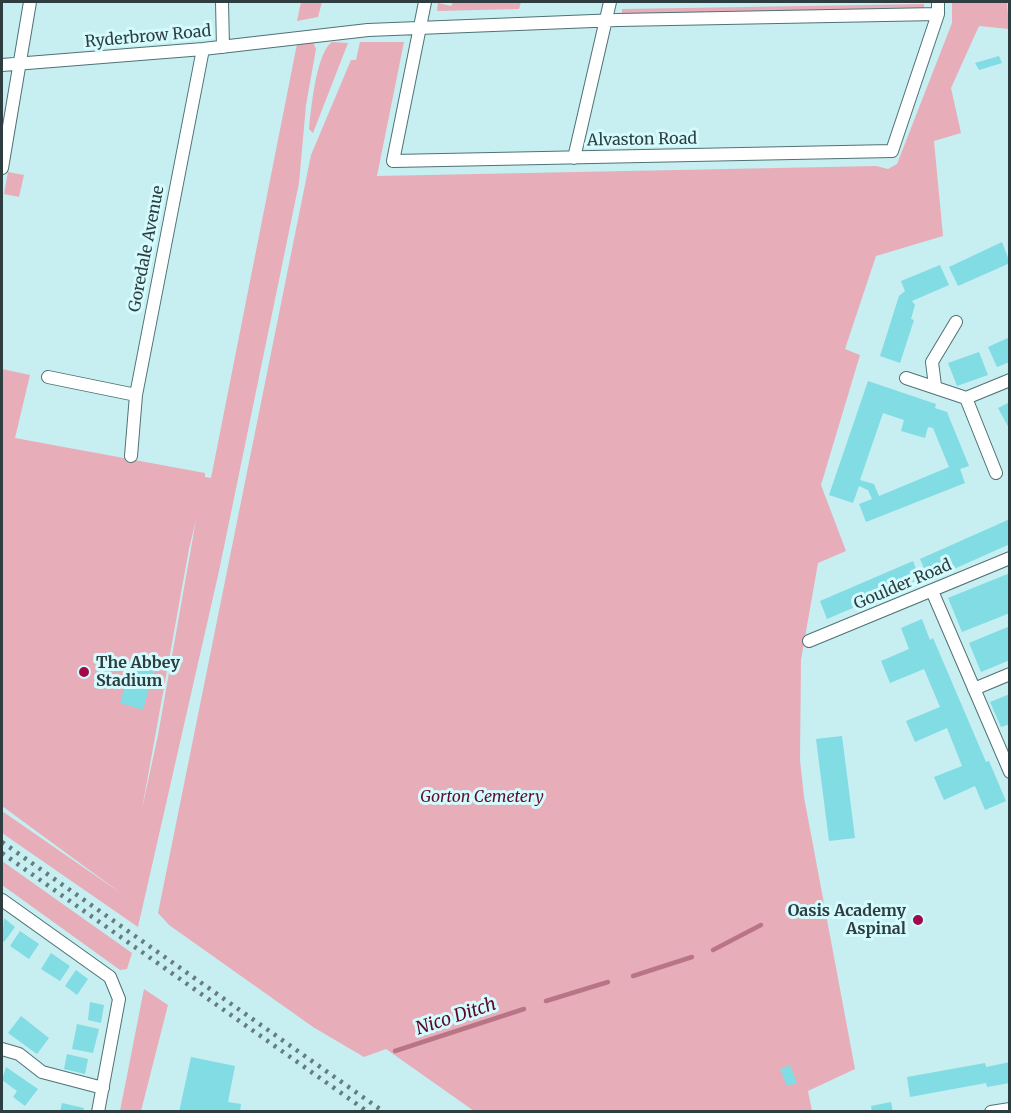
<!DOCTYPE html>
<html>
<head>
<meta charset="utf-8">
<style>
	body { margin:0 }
	#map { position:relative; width:1011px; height:1113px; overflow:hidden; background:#c7eef1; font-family:Merriweather,serif }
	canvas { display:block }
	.frame { position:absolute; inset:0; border:3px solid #2e3d3f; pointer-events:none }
</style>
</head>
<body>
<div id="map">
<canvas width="1011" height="1113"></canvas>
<div class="frame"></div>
</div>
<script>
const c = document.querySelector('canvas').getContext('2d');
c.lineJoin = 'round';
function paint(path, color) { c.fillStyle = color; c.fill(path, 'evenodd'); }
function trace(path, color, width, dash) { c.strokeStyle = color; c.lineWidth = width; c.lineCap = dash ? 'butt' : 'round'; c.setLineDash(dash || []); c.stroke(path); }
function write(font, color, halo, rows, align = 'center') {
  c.font = font + ' Merriweather,serif'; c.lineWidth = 6; c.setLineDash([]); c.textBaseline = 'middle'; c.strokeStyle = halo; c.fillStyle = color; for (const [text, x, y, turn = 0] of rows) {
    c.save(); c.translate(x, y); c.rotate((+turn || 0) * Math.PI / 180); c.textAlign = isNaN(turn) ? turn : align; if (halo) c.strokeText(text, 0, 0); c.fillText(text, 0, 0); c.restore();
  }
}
paint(new Path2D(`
	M301,2H322L318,17L297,21Z
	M453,2H521L519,9L437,11L438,3L451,6Z
	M952,2H1007L1009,29L979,26L951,88L961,133L934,141L943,236L876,256L845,349L860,355L821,485L846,551L818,563L801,660L800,760L804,797L855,1069L808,1091L812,1111H474L386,1049L364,1057L313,1027L169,925L158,913L311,155L351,60H356L360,42H404L377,176L876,166L888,169L897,164L952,23Z
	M924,4V8L622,14V9Z
	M313,42L316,49L306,105L299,183L219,571L138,927L2,833V811L122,894L2,806V369L30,375L15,438L205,473V477L211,478L297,44ZM196,520L158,735L142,809L189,549Z
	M332,42L348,43L313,133L309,129C311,110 316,53 332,42Z
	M8,172L24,175L19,197L4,194Z
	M2,861L132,953L127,969L120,970L2,885Z
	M144,989L168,1005L141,1111H120Z`), '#e7aeba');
trace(new Path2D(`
	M713,950L761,925
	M633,976L692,957
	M546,1001L608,982
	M395,1051L524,1009`), '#b97585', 4.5);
paint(new Path2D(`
	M999,56L1002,63L979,70L975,63Z
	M1002,242L1010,263L958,286L949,267Z
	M940,265L949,285L912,301L915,305L911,319L914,320L900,363L880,356L899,296L905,291L901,281Z
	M1010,337V362L997,367L988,347Z
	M979,352L988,375L957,386L948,363Z
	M868,381L936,404L935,408L947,412L969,466L960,469L965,483L866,522L859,504L872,499L868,490L859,486L853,503L829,495ZM883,413L904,420L901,431L925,438L928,427L933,428L949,467L879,496L874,484L860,480Z
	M1010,402V430L998,408Z
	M1010,519V544L929,580L920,559Z
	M913,561L920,579L827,619L820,601Z
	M1010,573V613L962,632L948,598Z
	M922,619L930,640L933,638L986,762L989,761L1006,801L985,810L975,786L944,800L934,777L962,766L947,728L915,742L906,721L940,707L924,669L890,683L881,661L909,649L901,628Z
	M1010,626V660L981,672L969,643Z
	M131,665L154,671L143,710L120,703Z
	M1010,694V724L1001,727L990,702Z
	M842,736L855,838L829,841L816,739Z
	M4,918L15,927L4,942L2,940Z
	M20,931L39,944L29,959L10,946Z
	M51,953L70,966L60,981L41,969Z
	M76,970L88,979L77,995L65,986Z
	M90,1002L104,1005L101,1023L88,1020Z
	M21,1016L49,1038L37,1054L8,1033Z
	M77,1024L99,1029L93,1053L72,1049Z
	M67,1054L88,1059L85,1074L64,1069Z
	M191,1057L235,1066L228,1102L241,1104L240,1112H179Z
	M1010,1062V1083L987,1087L986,1083L910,1097L907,1077L985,1063L986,1067Z
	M790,1065L797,1083L787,1086L780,1069Z
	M6,1067L38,1089L25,1106L13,1097L17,1091L2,1080Z
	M891,1102L893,1112H872L871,1106Z
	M62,1103L84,1108L83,1112H60Z`), '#81dce4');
const street = new Path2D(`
	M222,2L223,47
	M425,2L393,161L892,151L938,14V2
	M2,65L203,49L368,30L618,20L938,14
	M574,158L610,2
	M2,168L30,2
	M48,377L136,395
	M906,378L966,398L996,473
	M935,386L932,362L956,322
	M966,398L1010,380
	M131,456L136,395L203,49
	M932,591L1010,772
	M809,641L1010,558
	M974,689L1010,674
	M2,900L110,977L119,999L98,1112
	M2,1049L19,1054L42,1072L103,1088
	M991,1112L1010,1109`);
trace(street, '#4f7275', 14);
trace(street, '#fff', 12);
trace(new Path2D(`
	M2,842L384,1112
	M2,853L368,1112`), '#657d7f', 4.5, [3, 6]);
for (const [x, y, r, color] of [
	[84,672,6,"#a1084a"],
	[918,920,6,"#a1084a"]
]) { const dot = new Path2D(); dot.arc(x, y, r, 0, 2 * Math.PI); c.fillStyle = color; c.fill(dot); trace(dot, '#d4fbfe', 2); }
write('16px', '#2e3d3f', '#d4fbfe', [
	["Ryderbrow Road",148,37,-5],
	["Alvaston Road",642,140,-1],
	["Goredale Avenue",147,249,-79],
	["Goulder Road",903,585,-23]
]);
write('bold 16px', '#2e3d3f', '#d4fbfe', [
	["The Abbey",96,663],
	["Stadium",96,681],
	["Oasis Academy",906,911,"right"],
	["Aspinal",906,929,"right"]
], 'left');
write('italic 16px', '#600c2c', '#d4fbfe', [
	["Gorton Cemetery",482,797]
]);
write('italic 18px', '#5d0829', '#d4fbfe', [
	["Nico Ditch",456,1017,-18]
]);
</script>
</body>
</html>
